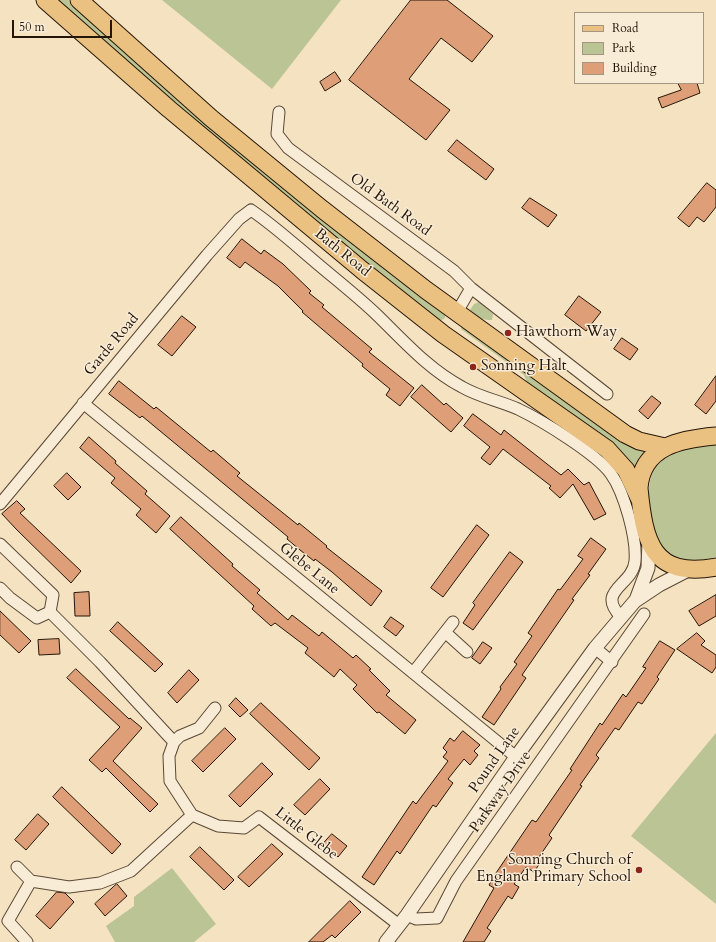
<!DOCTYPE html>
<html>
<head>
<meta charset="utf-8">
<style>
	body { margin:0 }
	#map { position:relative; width:716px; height:942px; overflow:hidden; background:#f5e2c1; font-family:Cardo,serif }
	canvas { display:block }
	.legend { position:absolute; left:574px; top:12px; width:130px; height:72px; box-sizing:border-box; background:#f8ecd7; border:1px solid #a49683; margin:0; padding:5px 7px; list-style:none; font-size:12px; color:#251506 }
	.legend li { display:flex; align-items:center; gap:8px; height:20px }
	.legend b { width:20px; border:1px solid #a49683 }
	.scale { position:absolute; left:12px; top:20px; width:100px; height:18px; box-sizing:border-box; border:2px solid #251506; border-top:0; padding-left:5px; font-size:12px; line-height:14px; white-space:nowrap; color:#251506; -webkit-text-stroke:3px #f8ecd7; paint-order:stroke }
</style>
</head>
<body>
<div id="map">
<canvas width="716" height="942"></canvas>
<ul class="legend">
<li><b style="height:5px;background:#eac180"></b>Road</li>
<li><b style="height:11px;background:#bac494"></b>Park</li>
<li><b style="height:11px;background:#de9e77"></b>Building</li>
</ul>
<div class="scale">50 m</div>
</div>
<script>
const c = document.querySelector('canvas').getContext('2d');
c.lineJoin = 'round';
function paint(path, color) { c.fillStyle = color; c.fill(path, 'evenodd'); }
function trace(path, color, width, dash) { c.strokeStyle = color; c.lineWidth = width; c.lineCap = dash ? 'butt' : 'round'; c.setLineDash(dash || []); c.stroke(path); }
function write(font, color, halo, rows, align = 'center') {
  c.font = font + ' Cardo,serif'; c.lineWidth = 3; c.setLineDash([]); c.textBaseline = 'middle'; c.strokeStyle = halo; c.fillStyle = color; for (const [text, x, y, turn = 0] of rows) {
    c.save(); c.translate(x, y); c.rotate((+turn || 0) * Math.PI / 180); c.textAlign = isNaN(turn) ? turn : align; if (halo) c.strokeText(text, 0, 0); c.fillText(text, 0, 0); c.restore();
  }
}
paint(new Path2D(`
	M56,0H68L185,106L329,226L445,313V318L440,321L432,315L291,202Z
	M162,0H341L272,89Z
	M479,302L493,314L492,320C482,320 477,318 470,310L474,304Z
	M462,326L624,443L645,451L635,467L615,446L528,385L524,375L461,329Z
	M716,445V557C700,560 683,564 669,554C658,546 655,531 652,518C641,462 662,449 716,445Z
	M716,733V904L631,836Z
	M172,868L216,924L194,942H115L106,926L134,906V897Z`), '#bac494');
const building = new Path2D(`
	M411,0H447L493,36L472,62L441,38L409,79L450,110L426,140L349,80Z
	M335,72L341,81L325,91L320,82Z
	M678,83H697L700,93L662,108L658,98L681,90Z
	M457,140L494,169L486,180L448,151Z
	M707,183L716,190V207L704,222L697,217L689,227L678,218Z
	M530,198L557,215L548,227L522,208Z
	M242,239L261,254L264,250L283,264L311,291L309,293L324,305L322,307L372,349L369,352L414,388L400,406L386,395L390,389L362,366L363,364L302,312L303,311L278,286L245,262L240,268L227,258Z
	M579,296L601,312L586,331L565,315Z
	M182,316L196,327L172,356L158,345Z
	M622,338L638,349L630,360L614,349Z
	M716,376V401L706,414L695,405Z
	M119,381L154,409L156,407L211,452L213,450L240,473L237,476L298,525L299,523L327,546L326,547L382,591L371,606L332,572L315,559L314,561L300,550L287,539L288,537L142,416L140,418L109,394Z
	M422,385L444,405L446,403L463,418L451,432L411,397Z
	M652,396L661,403L648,419L639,411Z
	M473,414L501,435L504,430L561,475L568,469L584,485L589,482L606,514L594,520L573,484L560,498L549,488L551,486L503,449L490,465L481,458L490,447L464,426Z
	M89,437L116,461L115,463L147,491L145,494L170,516L156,533L136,515L141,509L111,483L115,478L80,448Z
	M67,473L81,487L68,500L54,486Z
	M17,501L25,509L20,513L81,571L71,583L17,530L2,514Z
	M181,517L233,564L232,566L260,590L257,593L288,620L292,615L319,636L322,632L353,658L356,655L371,669L369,670L390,691L386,695L416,720L405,734L379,712L377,713L353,689L357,685L340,669L334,677L305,653L308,648L275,623L271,626L252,609L254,606L170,529Z
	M477,525L489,535L443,597L431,588Z
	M591,538L606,549L588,574L590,575L572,599L574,600L522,675L526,678L494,725L482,717L501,689L500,687L517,664L514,662L532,636L528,633L558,589L560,590L583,559L578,556Z
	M510,552L523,562L473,630L463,623L475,605L473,603Z
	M89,592L90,616H75L74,593Z
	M716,595V616L699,626L689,611Z
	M0,611L31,641L19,653L0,635Z
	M391,617L404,626L396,636L384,627Z
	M118,622L163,664L155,672L110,631Z
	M697,633L705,641L701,645L716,655V667L712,673L677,649Z
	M59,639L60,654L39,655L38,640Z
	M660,641L675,650L657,677L659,679L642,704L638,702L619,730L615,728L596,755L599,758L580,785L582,786L549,835L552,838L539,857L542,860L534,872L526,867L514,884L519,887L512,899L508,896L487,928L491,931L484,942H463L494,888L489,885L496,873L532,820L536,822L572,770L570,769L600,723L602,725L623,694L626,697L646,668L643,667Z
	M483,642L492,648L480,664L472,658Z
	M76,669L129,719L130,718L142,728L113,761L158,804L150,812L106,768L102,772L89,760L120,727L67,678Z
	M189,670L199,680L177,703L168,693Z
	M236,698L248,710L240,717L229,706Z
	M261,703L320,758L309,770L250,714Z
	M225,728L236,739L203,772L192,761Z
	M463,731L480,745L474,751L478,755L470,765L464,759L448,779L453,783L436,807L433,805L400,854L397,851L374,885L362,877L413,801L416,804L448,761L443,757L447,752L443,748L450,738L454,741Z
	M262,763L273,774L240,807L229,796Z
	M320,779L330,789L305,815L294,805Z
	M62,787L121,844L112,854L53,797Z
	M38,814L49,824L26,850L15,840Z
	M332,834L347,846L338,857L323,844Z
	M272,844L283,854L249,887L238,877Z
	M200,847L234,880L224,890L190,857Z
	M117,884L127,896L105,916L95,904Z
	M57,892L65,893L74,902L50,929L36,916Z
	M350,901L361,912L335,938L332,935L323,942H309Z`);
paint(building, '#de9e77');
trace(building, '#251506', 1);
const minor = new Path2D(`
	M279,112L277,134L288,148L454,271L471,288L607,394
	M457,312L471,288
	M83,403L516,757
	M0,504L207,255L239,219L251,210C273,225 293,243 313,260C334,278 356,295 376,314C403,340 428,369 462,387C479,397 500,401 518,409C541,420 597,454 611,474C624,492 637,538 635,561C633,586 595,590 621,617
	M0,544L53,595L50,612L37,618L10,598L0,588
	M50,612L100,662L174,742
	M445,632L467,652
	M595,648L612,662
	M413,673L453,622
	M215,708L199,728L180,736L174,742L169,756L170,781L192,815L218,826L244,828L259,817L399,925
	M17,867L31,881L69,887L100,883L131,871L192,815
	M407,915L416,919L437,918L456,881L644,614
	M27,942L8,921L31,881`);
const tertiary = new Path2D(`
	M636,600L648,568L649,541
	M386,942L407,915L516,757L595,648L635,601L659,585L688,570`);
const primary = new Path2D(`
	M45,0L169,109L362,270L443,334L607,449L626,470L640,500
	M79,0L211,118L322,209L426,290L625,434L639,441L665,447
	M716,436C681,439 642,446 639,488C644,541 652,579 716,567`);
trace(minor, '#594835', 13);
trace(tertiary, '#594835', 15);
trace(primary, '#251506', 19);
trace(minor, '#f8ecd7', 11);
trace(tertiary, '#f8ecd7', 13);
trace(primary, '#eac180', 17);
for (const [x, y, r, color] of [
	[508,333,4,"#8f2418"],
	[473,367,4,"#8f2418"],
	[639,870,4,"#8f2418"]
]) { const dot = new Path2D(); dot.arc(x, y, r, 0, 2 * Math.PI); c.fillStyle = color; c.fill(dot); trace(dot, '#f8ecd7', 1.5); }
write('15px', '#251506', '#f8ecd7', [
	["Old Bath Road",390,205,36],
	["Bath Road",342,253,39],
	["Garde Road",112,345,-50],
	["Glebe Lane",309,569,39],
	["Pound Lane",495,760,-55],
	["Parkway Drive",501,792,-55],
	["Little Glebe",306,834,38]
]);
write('15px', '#251506', '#f8ecd7', [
	["Hawthorn Way",516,333],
	["Sonning Halt",481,367],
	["Sonning Church of",631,861,"right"],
	["England Primary School",631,878,"right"]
], 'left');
</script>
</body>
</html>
